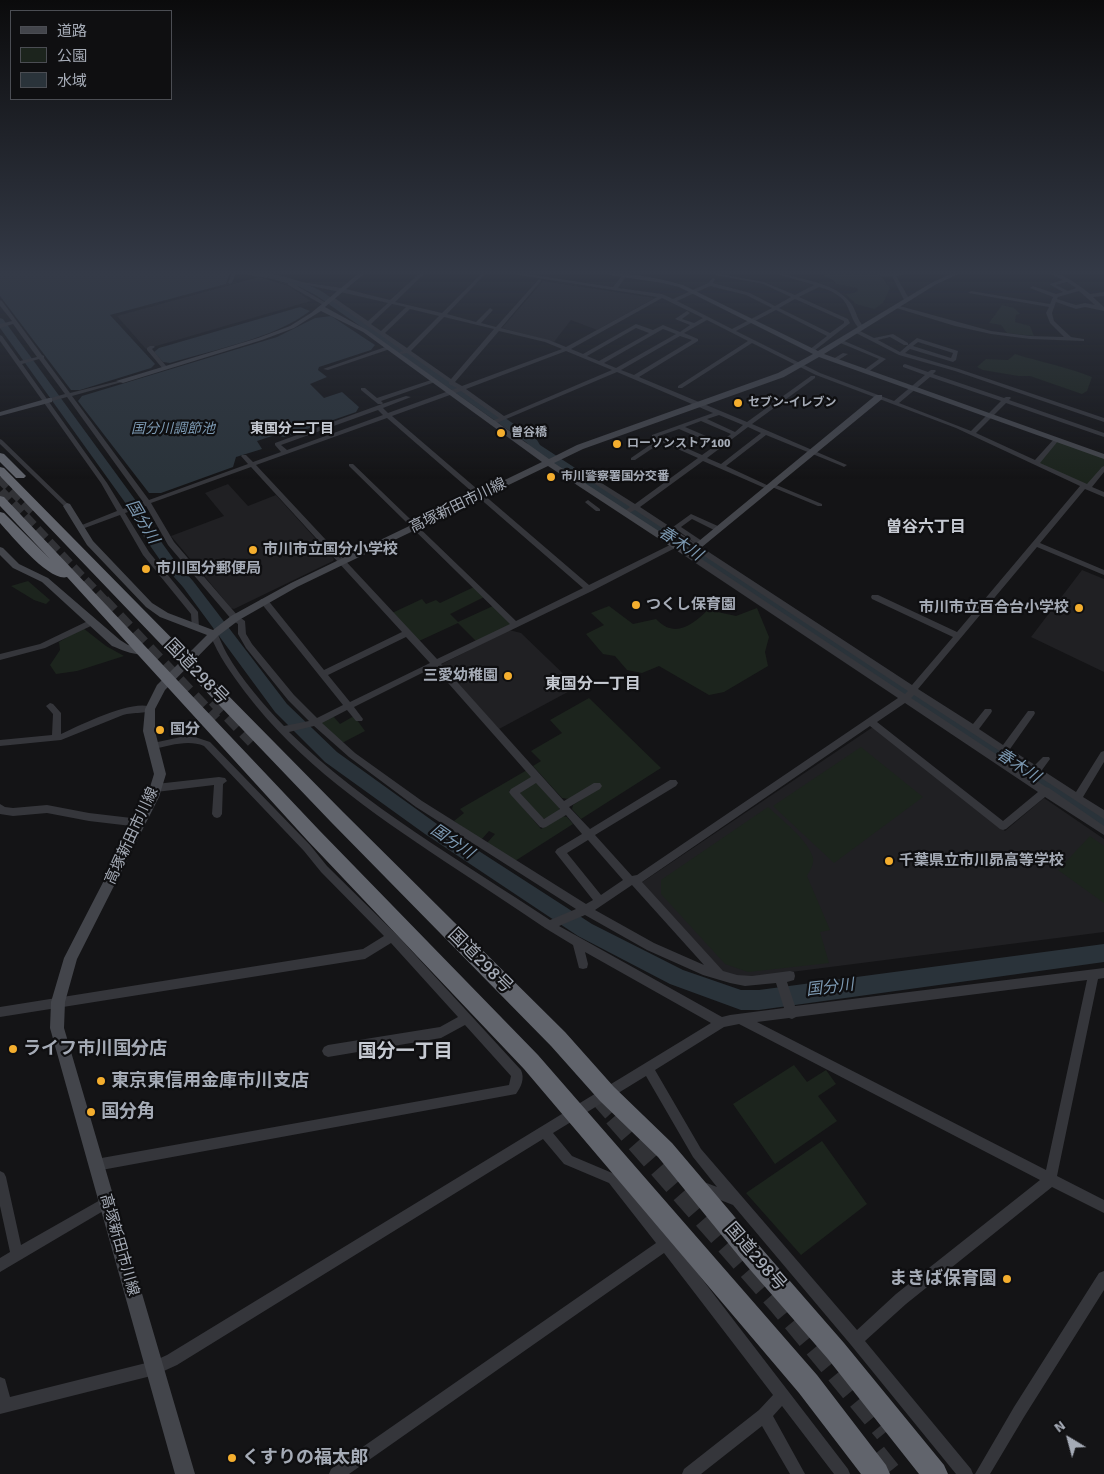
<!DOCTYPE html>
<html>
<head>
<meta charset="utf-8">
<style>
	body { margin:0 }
	#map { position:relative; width:1104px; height:1474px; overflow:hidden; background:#141416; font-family:Signika,"Noto Sans JP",sans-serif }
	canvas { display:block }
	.legend { position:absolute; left:10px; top:10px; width:162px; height:90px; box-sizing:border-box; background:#0f0f11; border:1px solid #4b4d53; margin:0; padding:6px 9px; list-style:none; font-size:15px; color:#a5abb6 }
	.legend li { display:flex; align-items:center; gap:10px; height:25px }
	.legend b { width:25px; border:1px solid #4b4d53 }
	.north { position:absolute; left:1044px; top:1414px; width:50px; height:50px; -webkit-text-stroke:4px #0f0f11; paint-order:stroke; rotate:323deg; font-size:14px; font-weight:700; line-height:20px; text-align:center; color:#a5abb6 }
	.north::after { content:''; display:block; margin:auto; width:18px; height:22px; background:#a5abb6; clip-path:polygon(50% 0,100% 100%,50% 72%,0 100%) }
</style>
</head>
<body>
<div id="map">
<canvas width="1104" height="1474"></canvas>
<ul class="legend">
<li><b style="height:6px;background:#43454b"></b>道路</li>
<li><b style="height:14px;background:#1c241d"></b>公園</li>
<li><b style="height:14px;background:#2a333a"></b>水域</li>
</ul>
<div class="north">N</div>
</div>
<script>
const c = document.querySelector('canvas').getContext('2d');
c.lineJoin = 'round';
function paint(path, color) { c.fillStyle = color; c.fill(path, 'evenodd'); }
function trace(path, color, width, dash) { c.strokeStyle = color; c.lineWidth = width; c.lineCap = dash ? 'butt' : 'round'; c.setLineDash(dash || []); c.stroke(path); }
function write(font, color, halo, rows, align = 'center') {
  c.font = font + ' Signika,"Noto Sans JP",sans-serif'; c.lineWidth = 4.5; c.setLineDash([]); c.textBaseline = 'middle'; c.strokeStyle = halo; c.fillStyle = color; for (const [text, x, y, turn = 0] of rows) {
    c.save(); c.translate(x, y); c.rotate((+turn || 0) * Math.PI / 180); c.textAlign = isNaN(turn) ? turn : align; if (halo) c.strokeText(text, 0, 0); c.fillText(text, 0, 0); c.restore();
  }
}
paint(new Path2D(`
	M259,277L289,286L311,301L146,349L117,316Z
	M543,281L655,298L597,330L571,320L554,342L502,328Z
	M228,484L248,506L276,495L334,559L333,561L234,609L231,608L171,536L224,516L205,493Z
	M1082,570L1104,579V672L1031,637Z
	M509,630L521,633L577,687L499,729L440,665Z
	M873,727L1005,831L1044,798L1104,839V932L752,977L724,974L641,883Z`), '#202023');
paint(new Path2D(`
	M828,273H872L881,276L890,288L883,303L874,309L856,304L845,294L853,293L858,291L857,288L836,284L833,280L824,276Z
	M1002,305L1014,308L1020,314L1016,315L1015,322L1030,326L1034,336L1007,333L1001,325L989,323Z
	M1015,354C1041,362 1067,367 1092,377L1087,391L1082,394L1030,376H1018L983,370L977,367L986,359L1008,360Z
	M1056,440L1104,457V468L1088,487L1036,463Z
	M28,581L50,600L46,604L34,600L11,586Z
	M474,587L484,597L450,614L458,622L493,606L511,624L477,642L458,623L419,641L392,613L422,599L426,604L436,600L440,603Z
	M609,606L633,624L656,619C675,639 692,625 708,610L736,616L757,608L769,637L765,652L768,666L724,692L709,695L659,666L642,673L627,670L615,656L603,654L586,634L604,625L591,613Z
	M83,628L106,646L124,656L77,671L56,674L50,665L60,650L59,642Z
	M589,698L661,768L581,819L572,809L573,805L601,787L596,783L569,799L562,798L533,766L541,761L531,751L562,733L550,720Z
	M333,716L340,724L354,716L365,731L342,743L321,725L322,721Z
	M861,747L923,797L834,863L773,806Z
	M527,770L532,775L531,778L509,791L541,829L563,816L567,817L573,824L515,861L487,843L495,834L489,831L481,840L454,821L464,813L460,809Z
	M536,782L559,806V811L546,819L541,818L520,794L522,790Z
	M768,807C781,819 809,841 813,858C814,865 810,870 807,876L830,930L820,932L829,963L748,972L725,964L661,894V880Z
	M1090,836L1104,846V903L1058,870Z
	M794,1065L807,1082L826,1070L836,1084L818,1096L837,1121L775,1164L733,1104Z
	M822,1141L867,1204L801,1255L746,1193Z`), '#1c241d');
paint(new Path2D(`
	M0,273H230L226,284L110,315L155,364L151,368L80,390H71L0,296Z
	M300,307L310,311C273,339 215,349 170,363L163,362L154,352L159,348Z
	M331,316L375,345L371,350L319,367L318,370L327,377L310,384L324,398L342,392L359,407L356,412L284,437L275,435L257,441L262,449L236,457L233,467L161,493H149L78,401L82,396L277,337L315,318Z`), '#2a333a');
paint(new Path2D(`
	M251,273C275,271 302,281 323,292L537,440L540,445L1104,814V830L1098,828L530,449L527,443L317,296L300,287Z
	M0,318L3,319L139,505L157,536L175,561L193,581L287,704L337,752L437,824L592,924L683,970L741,990H759L1104,944V962L759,1010H741L670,984L578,936L425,834L325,762L275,712L183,587L165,567L144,537L129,508L0,328Z`), '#2a333a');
trace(new Path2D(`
	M0,477L34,511
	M0,492L104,602`), '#313236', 12, [12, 5.5]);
trace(new Path2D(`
	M103,601L215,720
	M214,700L253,741`), '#313236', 14, [14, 8]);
trace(new Path2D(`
	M600,1099L616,1117`), '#313236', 18, [18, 9]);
trace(new Path2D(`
	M615,1116L779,1303L886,1432
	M875,1454L891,1474`), '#313236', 23, [23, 11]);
paint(new Path2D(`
	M232,273H236L232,283L230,284L228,283Z
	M244,273L262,275L259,273H266L302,282L342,288L390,300L420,273H425L395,302L442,313L482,273H486L447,314L476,322L490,308L493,310L481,323L496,327L539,279L541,280V281L501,328L549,340L566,347L657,297L513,274L511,273H520L613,287L624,273H628L618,288L662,294L673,299L708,283L713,278L715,279L713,283L750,293L775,306L791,297L763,284L705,273H714L764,282L795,295L814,285L774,273H780C803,280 833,282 849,301C857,309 855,318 865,328L860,329C853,323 852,316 848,308C844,296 830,290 819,287L799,297L848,319L850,323L814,351L809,350L827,336L776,310L736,331L820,373L894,401L925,375L903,367V365L905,364L928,372L931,370H935L936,371L933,374L1004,398L1006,397H1010L1011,398L1009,400L1104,433V437L1006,403L976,433L1035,460L1054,439H1058V441L1040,463L1087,484L1102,467L1104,466V472L1092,487L1104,492V497L1085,489L1040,543L1104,570V575L1037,547L918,689L973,724L985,709H991L992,711L991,713L979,729L1003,745L1028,711H1034L1035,713L1034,715L1010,749L1035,765L1043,757H1049L1050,759L1042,770L1076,792L1101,752L1104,751V762L1083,797L1104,810V819L914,695L911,698L1046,787L1049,788L1104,826V835L1045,797L1006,829L1003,830L1000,829L870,726L642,882L723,971L737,975L752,976L790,971L794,972L795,976L794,980L787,982L795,1006L1104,968V978L1098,979L1057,1176L1104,1200V1213L1052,1187L906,1304L865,1341L971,1469L973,1474H956L851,1345L733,1205L700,1192L698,1188L700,1184L704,1182L717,1187L693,1157L646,1076L553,1133L572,1156L617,1175L699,1275L848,1469L850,1474H834L782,1406L773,1416L805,1474H790L762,1426L701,1474H682L684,1469L759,1410L773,1395L664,1253L349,1474H329L331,1469L656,1243L609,1183L564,1164L543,1139L177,1365L155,1375L0,1414V1377L5,1379L10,1397L154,1361L167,1355L711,1023L585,952L588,964L587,968L583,969L579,968L573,945L545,928C512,906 478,883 444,861C371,812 299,763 245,692C232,674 218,656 210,634L211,632H217C220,639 223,647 227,654C242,680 263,704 284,726L309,721L288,700L246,648L238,634V624L232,620L168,545L146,506L125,513L149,552L198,612L199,627L198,629H192L191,614L143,555L120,515L82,529H80L77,527L117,511L101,483L0,341V335L2,336L20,361L37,357L13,324L0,328V324L12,321L0,306V300L2,301L42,355L44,356V358L70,393L122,380V382L72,396L149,500L248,464L241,456L242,455H246L253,462L281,452L275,445V443L382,404H378L361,390V388H365L377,398L431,380H435V382L381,401L383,403L382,404L406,396L411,397L383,408L388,413L457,388L449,384V382L407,353L400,354V352L403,351L328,298L333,297L368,321L388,303C348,293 308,286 268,276L266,278L244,274ZM710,286L746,295L772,308L732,329L677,301ZM662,298L703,318L694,323L682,319L690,313L687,311L675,319L690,325L680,332L663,325L653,330L636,324L583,354L571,349ZM795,299L844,321V323L830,333L779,308ZM392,304L406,307L381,331L371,324ZM410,309L439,316L407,348L385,333ZM444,317L494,329L451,379L411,351ZM707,320L748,341L678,386V388H682L752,343L816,375L956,428L1080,486L957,632L878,595H872L871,597L872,599L953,637L912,685L640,507L703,461L767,489H771L772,487L818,506H822V504L774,484H770L769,486L726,466L766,435L842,466L844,467L847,465L752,424L815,378V376H811L747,422L639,377L698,341V339L684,333ZM636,328L649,333L599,361L587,356ZM663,329L676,334L616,368L604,363ZM499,331L545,342L562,349L462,386L455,382ZM680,336L692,340L634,375L621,370ZM566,351L612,370L504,416L466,389ZM39,359L65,394L47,399L22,364ZM617,372L713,413L652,435V437L657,440L631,458V460H635L662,442L698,458L635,504L592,477L590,476L576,481V483L589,480L630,507L623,512V514H627L635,510L908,691L905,694L691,552H685V556L898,698L637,875L632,876L595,835L676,786L678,783L676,780H670L590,829L569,807L600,789L602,786L600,783H594L564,801L441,664L592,591L679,546L678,544H672L589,585L392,416L461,391L499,418L490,422V424L492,425ZM930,377L1001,401L971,431L899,403ZM67,397L143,502L123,509L107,483L49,402ZM378,410L383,415L287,450L281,445ZM719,415L743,425L735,432L707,419ZM387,418L583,588L516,621L353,464H349V466L510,624L437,659L256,465ZM701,421L731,434L720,442L685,427ZM748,427L761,433L721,464L707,458ZM679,429L716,445L702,455L659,436ZM251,467L402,632L324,670L267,599H261L260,601L261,603L343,705L317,718L294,695L252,644L246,634L245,621L238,616L174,542L151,503ZM406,637L430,663L350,702L328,675ZM434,667L531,777L511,789L509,792L511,795L540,827L543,828L546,827L566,815L582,834L557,849L555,852L593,900L586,904L422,801L355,753L322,723L347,710L356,721H362L363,719L354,707ZM905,703L1038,792L1003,821L877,722ZM314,726L349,757L416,807L576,909L550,920C461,861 366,807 289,732ZM536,783L560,809L544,819L520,793ZM588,840L623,880L601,895L567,853ZM632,885L704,965L654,943L595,910ZM585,915L647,950L703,975L730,983L745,986L776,983L784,1008L730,1015L722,1017L559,926ZM1087,980L1046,1170L757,1022L789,1018L792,1019L796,1017ZM739,1024L1040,1180L896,1294L857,1330L701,1149L655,1070L724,1027Z
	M874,273L884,274L909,273L907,274L896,276L910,300L909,301H905L903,298L892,276L884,277Z
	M1049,273C1064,273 1079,285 1090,294L1104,292V296L1093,297L1104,307V311L1085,307L1076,309L1056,302L1052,313L1054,321L1071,337L1084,339V341L1030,339L991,334L955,326L893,307L896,305L991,331L1030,336L1064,337L1050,323L1046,313L1049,307L968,293L971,291L1050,304L1053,297L1030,288L1033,286L1056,294L1063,292L1049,284L1063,280ZM1067,282L1076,288L1068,291L1056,285ZM1079,291L1095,305L1085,303L1076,305L1057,299L1058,297Z
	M288,283H292L328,304L323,305L288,285Z
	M854,330H858L874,338L893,334L908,343V345L917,338L958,351L956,360L953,362L910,349L905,353L959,369L1104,418V422L955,371L899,355L854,332ZM890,337L904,345H908L900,352L878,340ZM918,342L953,353L951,358L913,346Z
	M838,340H842L886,359L868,372H864V370L879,359L838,342Z
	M150,346H154L155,347L152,349L167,367V369H163L147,350V348Z
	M388,346L390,347V349L328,370L323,369Z
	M843,353L848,354L837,361H833V359Z
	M0,439L2,440L69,505V507H65L0,444Z
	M588,500L600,509V511H596L586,503L585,502Z
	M691,514L720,527L722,529L718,531H716L692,519L681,527L705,543L704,545H698L673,527Z
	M92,619L96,622L95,624L45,648L0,660V654L40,644Z
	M50,703L53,704L61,713V734C78,726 140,695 154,709C149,714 133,712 123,715L61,740L0,746V740L52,735L53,714L46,706Z
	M181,737H195L210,742L310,845L327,866L396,934L521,1070C525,1079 521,1087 516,1094L96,1171L92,1169L90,1165L92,1161L96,1159L509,1085L511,1076L465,1025L441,1038L328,1057L324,1055L322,1051L324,1047L328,1045L440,1027L458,1017L391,943L365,959L0,1017V1007L363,949L384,936L321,872L304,851L204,746C188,739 169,746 153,749L150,748L149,746L150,744L153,743Z
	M219,777L225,778L227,781L223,784L222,814L220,817L217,818L214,817L212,814L214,785L156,792L153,791L151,788L153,785L156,784Z
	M0,804L5,807L13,808L47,805L89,813L140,819L143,820L145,823L143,826L140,827L89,821L47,813L13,816L0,814Z
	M0,1171L4,1173L6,1177L21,1245L102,1199L106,1197L110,1199L112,1203L110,1207L0,1272V1258L10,1252L0,1206Z
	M1104,1271V1290L1024,1417L990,1474H975L1014,1407L1099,1273Z`), '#35363b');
paint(new Path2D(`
	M359,273H365L325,307L367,330L549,459L577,445L778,373L813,354L679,287L662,283L610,275L607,273C633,273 659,278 683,285L818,351L931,283L953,273H960L935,285L824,354L1104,454V459L819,357L784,377L583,449L554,463L688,550L876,395H882V399L691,556H685L548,466L297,587L239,620L218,636L165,690L155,709V731L166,774L159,797L77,959L65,1002L64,1028L195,1474H175L50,1028L51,1002L64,958L147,797L154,774L143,731L145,709L157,685L207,635L160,617L146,607L87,545L63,506L67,503L70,504L93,541L152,603L168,613L213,630L231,616L291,583L542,462L363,332L321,311L294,328L262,340L123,383L116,381L258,338L290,326L311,313Z
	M49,398H52V402L0,416V412Z
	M0,547L3,548L19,564L48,578L120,640L128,645L146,648L147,651L146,654C135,656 122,650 112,646L42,582L13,568L0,555Z`), '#43454b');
paint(new Path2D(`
	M0,453L4,454L26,476L24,478H16L0,462Z
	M0,467L4,468L343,812L565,1032L614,1087L672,1143L762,1249L844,1343L944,1465L948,1474H919L828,1359L746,1265L658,1157L600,1101L551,1046L331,822L0,476Z
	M0,496L4,497L319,830L538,1055L817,1375L886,1465L890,1474H861L799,1393L524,1069L307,840L67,577C49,582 12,536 0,523V512L4,513L50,559L0,506Z`), '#61646c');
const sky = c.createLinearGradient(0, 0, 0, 479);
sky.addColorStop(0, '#0b0b0c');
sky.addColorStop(0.57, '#343a47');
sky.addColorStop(1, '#343a4700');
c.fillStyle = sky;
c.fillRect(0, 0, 1104, 479);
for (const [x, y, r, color] of [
	[738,403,5,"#f4ae2e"],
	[501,433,5,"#f4ae2e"],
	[617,444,5,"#f4ae2e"],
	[551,477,5,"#f4ae2e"],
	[253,550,5,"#f4ae2e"],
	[146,569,5,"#f4ae2e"],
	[636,605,5,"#f4ae2e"],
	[1079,608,5,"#f4ae2e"],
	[508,676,5,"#f4ae2e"],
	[160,730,5,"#f4ae2e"],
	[889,861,5,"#f4ae2e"],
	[13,1049,5,"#f4ae2e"],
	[101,1081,5,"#f4ae2e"],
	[91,1112,5,"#f4ae2e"],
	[1007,1279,5,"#f4ae2e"],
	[232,1458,5,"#f4ae2e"]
]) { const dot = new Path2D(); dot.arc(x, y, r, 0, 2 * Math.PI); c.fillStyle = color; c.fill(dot); trace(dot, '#0f0f11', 2); }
write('bold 12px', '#a5abb6', '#0f0f11', [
	["セブン-イレブン",748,403],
	["曽谷橋",511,433],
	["ローソンストア100",627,444],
	["市川警察署国分交番",561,477]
], 'left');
write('italic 14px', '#7c99b2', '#0f0f11', [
	["国分川調節池",173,429]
]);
write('bold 14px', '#c6cad2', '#0f0f11', [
	["東国分二丁目",292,429]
]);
write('15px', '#a5abb6', '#0f0f11', [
	["高塚新田市川線",458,506,-26],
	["高塚新田市川線",132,836,-65],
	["高塚新田市川線",119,1245,74]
]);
write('bold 15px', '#a5abb6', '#0f0f11', [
	["市川市立国分小学校",263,550],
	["市川国分郵便局",156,569],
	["つくし保育園",646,605],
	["市川市立百合台小学校",1069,608,"right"],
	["三愛幼稚園",498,676,"right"],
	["国分",170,730],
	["千葉県立市川昴高等学校",899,861]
], 'left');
write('italic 16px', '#7c99b2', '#0f0f11', [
	["国分川",142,522,59],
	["春木川",680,544,33],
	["春木川",1018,766,33],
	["国分川",452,842,34],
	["国分川",830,988,-7]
]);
write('bold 16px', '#c6cad2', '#0f0f11', [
	["曽谷六丁目",926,528],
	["東国分一丁目",593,685]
]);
write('18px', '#a5abb6', '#0f0f11', [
	["国道298号",196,672,46],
	["国道298号",480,961,45],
	["国道298号",755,1257,49]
]);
write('bold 18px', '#a5abb6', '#0f0f11', [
	["ライフ市川国分店",23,1049],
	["東京東信用金庫市川支店",111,1081],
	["国分角",101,1112],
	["まきば保育園",997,1279,"right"],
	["くすりの福太郎",242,1458]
], 'left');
write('bold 19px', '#c6cad2', '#0f0f11', [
	["国分一丁目",405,1052]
]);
</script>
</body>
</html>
